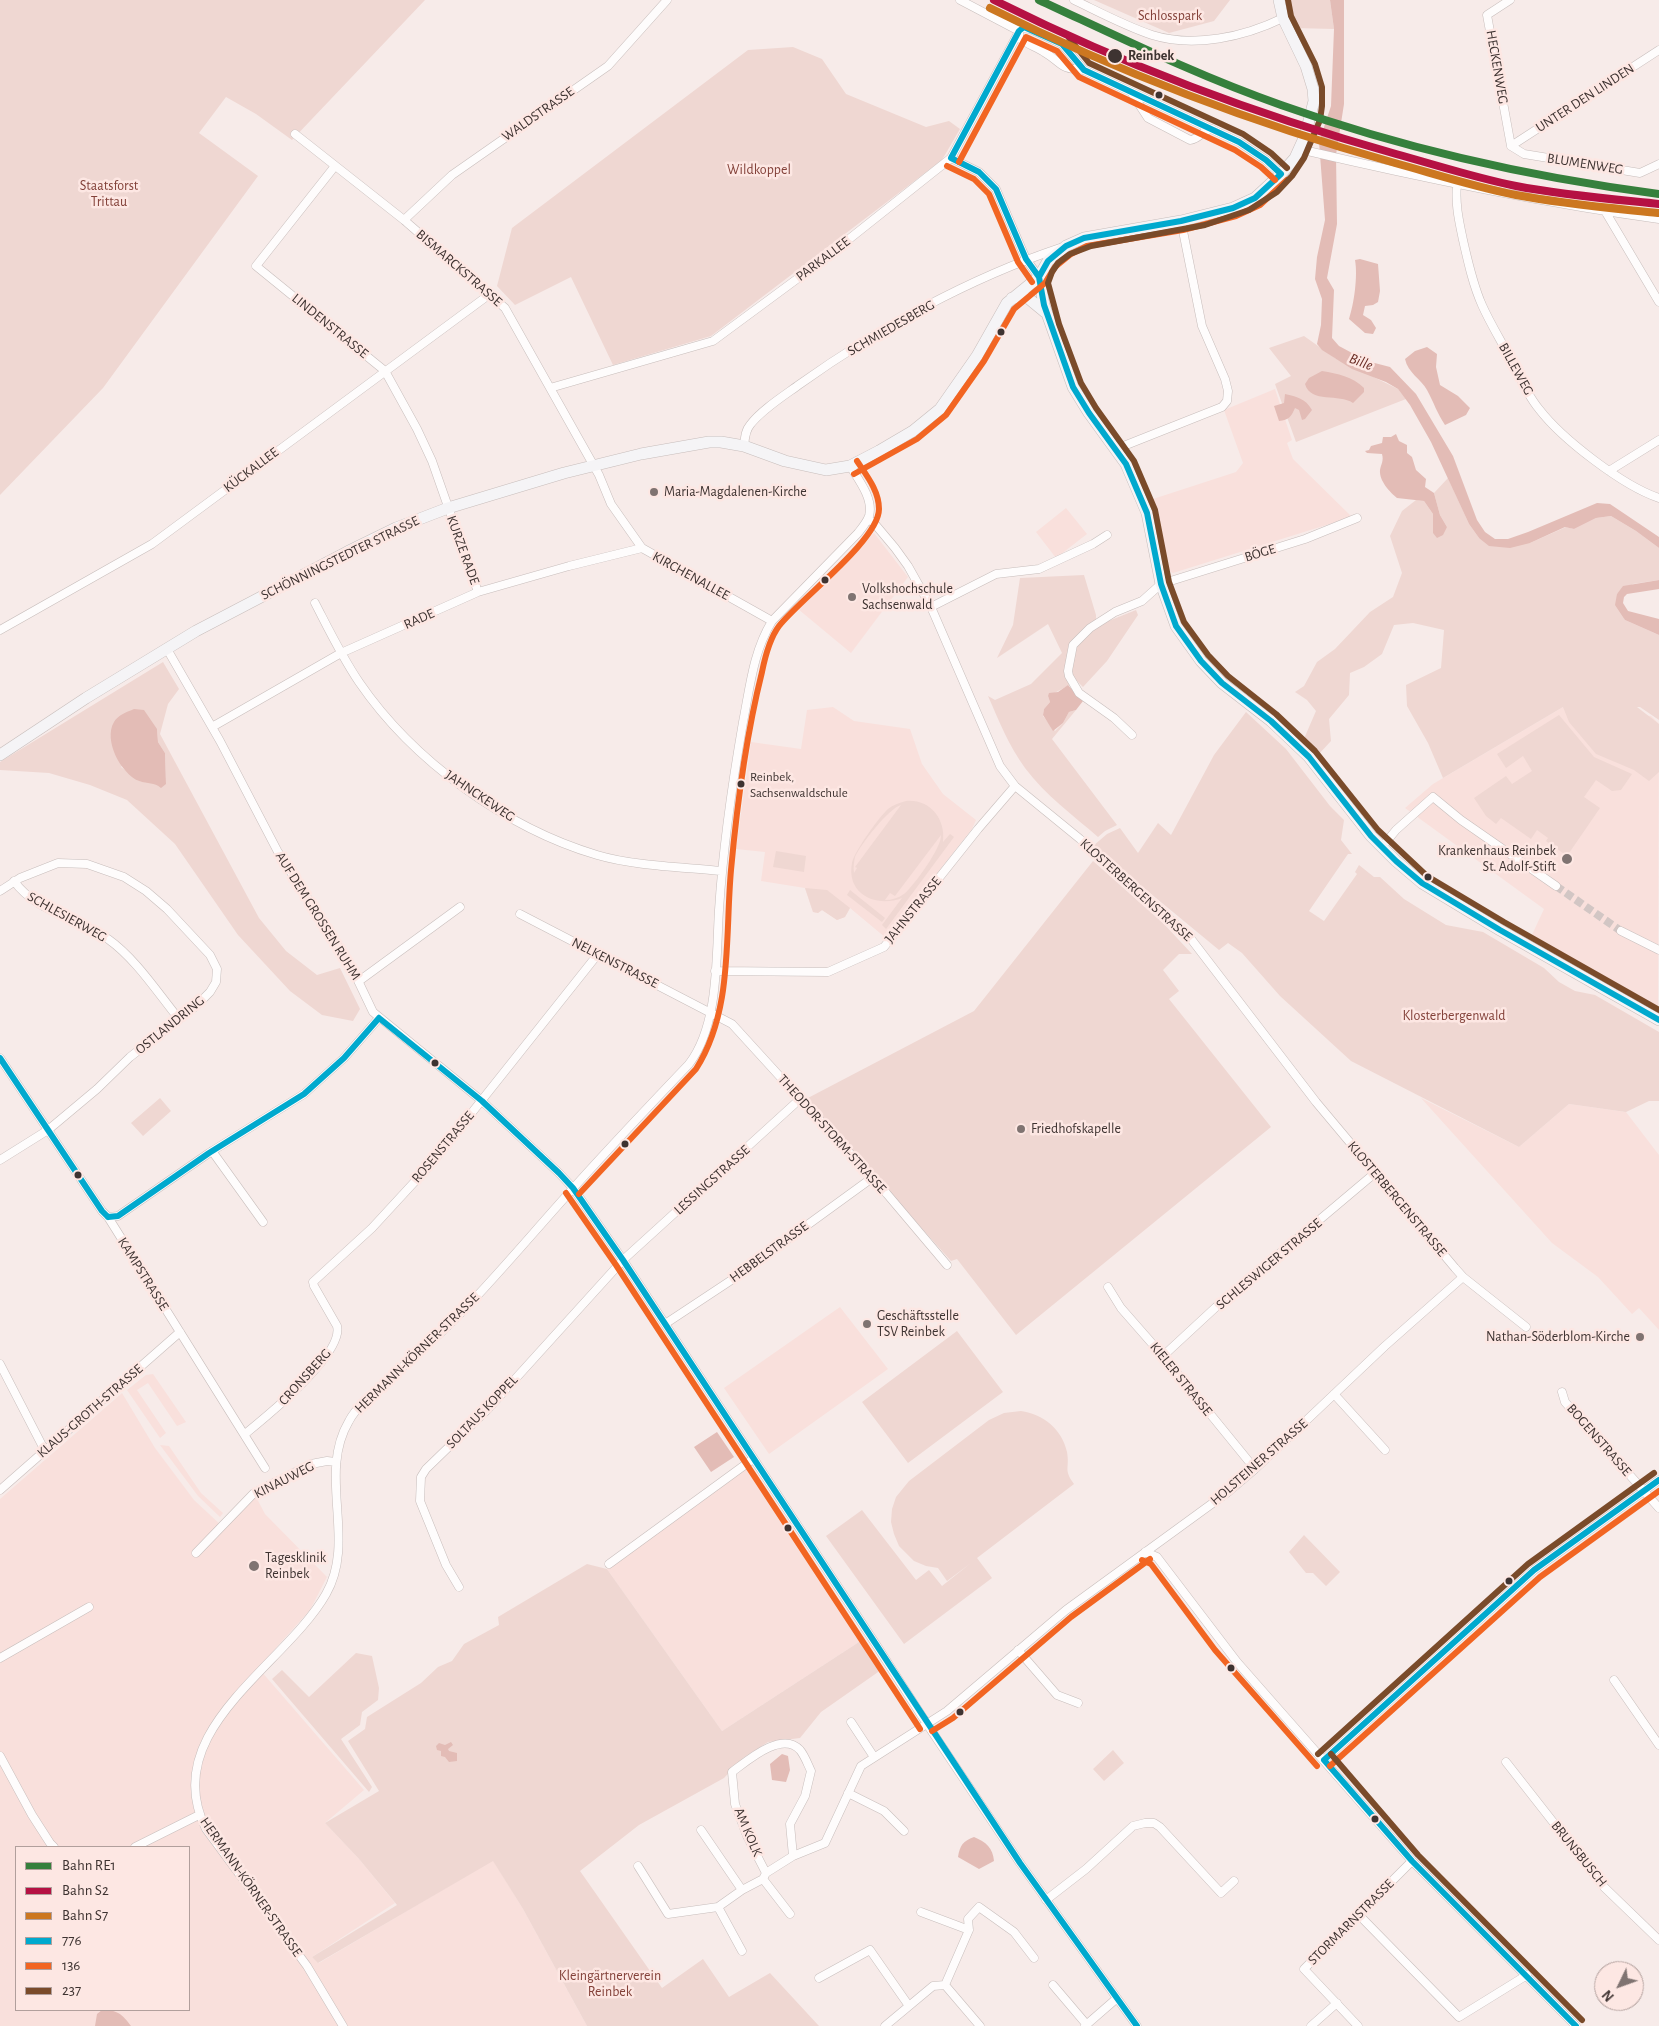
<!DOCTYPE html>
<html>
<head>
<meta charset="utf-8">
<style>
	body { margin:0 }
	#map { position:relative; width:1659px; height:2026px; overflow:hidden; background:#f7ebe9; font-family:"Alegreya Sans",sans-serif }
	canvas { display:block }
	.legend { position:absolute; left:15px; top:1846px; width:175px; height:165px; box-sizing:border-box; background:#fde7e3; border:1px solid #b19f9c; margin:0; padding:6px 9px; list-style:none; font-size:15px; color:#3e3331 }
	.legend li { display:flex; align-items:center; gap:10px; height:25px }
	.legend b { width:25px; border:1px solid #b19f9c }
	.north { position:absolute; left:1594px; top:1961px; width:50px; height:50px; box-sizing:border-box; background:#fde7e3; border:1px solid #b19f9c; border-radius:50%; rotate:228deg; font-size:14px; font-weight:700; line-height:20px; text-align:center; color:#3e3331 }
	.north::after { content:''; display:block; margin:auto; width:18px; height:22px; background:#7f7371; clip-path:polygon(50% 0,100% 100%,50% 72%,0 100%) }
</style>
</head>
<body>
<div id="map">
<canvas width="1659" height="2026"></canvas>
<ul class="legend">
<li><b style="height:6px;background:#36803d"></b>Bahn RE1</li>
<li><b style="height:6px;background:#b51143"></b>Bahn S2</li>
<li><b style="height:6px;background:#cc7720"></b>Bahn S7</li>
<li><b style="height:6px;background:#00a9ce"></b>776</li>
<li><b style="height:6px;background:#f26522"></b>136</li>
<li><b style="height:6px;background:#7a4b2a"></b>237</li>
</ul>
<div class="north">N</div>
</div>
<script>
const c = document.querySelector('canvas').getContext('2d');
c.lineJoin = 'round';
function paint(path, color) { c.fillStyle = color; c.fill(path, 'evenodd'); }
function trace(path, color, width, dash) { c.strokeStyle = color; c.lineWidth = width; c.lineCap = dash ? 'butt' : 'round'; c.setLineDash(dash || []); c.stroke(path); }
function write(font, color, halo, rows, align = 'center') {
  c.font = font + ' "Alegreya Sans",sans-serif'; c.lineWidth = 5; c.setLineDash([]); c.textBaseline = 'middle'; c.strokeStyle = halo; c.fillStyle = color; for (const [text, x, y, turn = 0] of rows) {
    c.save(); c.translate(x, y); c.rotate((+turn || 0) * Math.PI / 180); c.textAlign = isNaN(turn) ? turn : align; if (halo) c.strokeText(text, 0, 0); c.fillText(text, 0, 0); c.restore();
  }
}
paint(new Path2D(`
	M1275,389L1292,440L1287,443L1293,459L1352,517L1173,573L1166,570L1150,500L1236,472L1243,463L1224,410Z
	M1066,508L1087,534L1056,558L1036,532Z
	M874,533L908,577L851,653L798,609Z
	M833,707L854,721L910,729L922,764L943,794L976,820L972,829L886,938L850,908L845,917L837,920L822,910L818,913L813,912L805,888L761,881L765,852L736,849L751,742L801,749L807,710Z
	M1563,707L1651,716L1659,724L1658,1013L1530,939L1544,909L1405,808L1433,784Z
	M1421,1098L1519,1147L1569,1104L1626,1112L1659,1155V1330L1639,1308L1632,1314L1598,1277L1552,1243Z
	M840,1307L888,1369L769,1454L724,1388Z
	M153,1374L186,1422L177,1426L148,1383L137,1390L166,1433L160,1438L127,1390L146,1375Z
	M122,1393L155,1448L194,1500L222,1526L254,1493L265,1514L327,1577L310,1610L274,1650L261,1671L364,1790L325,1823L359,1859L395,1903L312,1957L319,1963L493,1860L523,1909L587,2026H0V1499ZM16,1847H189V2010H16Z
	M160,1445L169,1446L201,1493L223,1513L220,1517L198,1496Z
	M746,1466L862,1640L722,1731L607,1569L609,1564Z`), '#f9e0dc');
paint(new Path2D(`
	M0,0H425L292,140L256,114L226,97L199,133L258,176L103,388L0,495Z
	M1094,0H1230L1214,21L1169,33Z
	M1285,0H1330L1334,29L1294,28L1287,9Z
	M793,47L822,59L846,94L926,127L949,121L960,129L942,160L711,336L613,365L571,277L515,305L497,286L512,228L748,50Z
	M1304,336L1335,358L1398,389L1406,399L1296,442L1275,384L1291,376L1269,348Z
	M1448,478L1469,524L1479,538L1530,543L1566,527L1574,529L1596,518L1611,516L1636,531L1659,548V580L1633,584L1617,594L1625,620L1659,635V720L1640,707H1637L1659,724V772L1649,781L1634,770L1596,754L1569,722L1563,707L1443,778L1428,743L1407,706L1406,685L1441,668L1444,630L1413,623L1394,625L1382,654L1364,667L1350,673L1349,695L1329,719L1331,741L1318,755L1303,741L1316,711L1307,700L1295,692L1304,686L1317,662L1335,649L1370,612L1393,597L1402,573L1390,536L1402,511L1416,500L1424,501L1433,514V533L1447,527L1440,515L1434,493Z
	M1084,575L1096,615V626L1136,610L1138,615L1107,661L1083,687L1077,681C1066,686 1058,692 1048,696L1050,702L1044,709L1043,716L1055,731L1063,723L1069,712L1076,710L1052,739L1117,825L1105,831L1098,837C1074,816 1045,795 1025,768C1009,746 999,721 988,696L995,700L1031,684L1062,653L1048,624L997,658L1013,625L1020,578Z
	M163,662L179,689L168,704L160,734L259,918L286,951L317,975L340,968L360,1009L353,1021L322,1015L290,991L238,935L175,844L127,800L90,785L49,773L0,770V762ZM157,729L158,742L165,753L166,784L139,781L121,767Z
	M1246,712L1286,749L1330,806L1344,820L1341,840L1352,854H1348L1309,911L1324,921L1357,874L1355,872L1359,865L1374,877H1380L1404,899L1446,925L1483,932L1544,968L1559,982L1575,991L1595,995L1659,1032V1101H1649L1626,1112L1569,1104L1519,1147L1351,1061L1280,996L1242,953L1228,943L1219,950L1093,846L1107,834L1120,828L1138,853L1158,823L1171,835L1214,755Z
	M1559,715L1594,757L1632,774L1621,790L1612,791L1596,780L1584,797L1600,808L1567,856L1546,841L1548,838L1537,830L1531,839L1501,818L1496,824L1486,816L1474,798L1506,776L1512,784L1532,771L1523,756L1506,768L1497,754Z
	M906,801C930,799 946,819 943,842L950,834L954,837L886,929L882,925L902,898C876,908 846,894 852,863C854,852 879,817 888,809C893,805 899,803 906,801ZM901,805L855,867L857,868L854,873C853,867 854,862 855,857C860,845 889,808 901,805ZM941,835C942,847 914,886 904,894C898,898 892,900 885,900L890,893L895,896Z
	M776,851L806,856L804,872L773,867Z
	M1093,861L1164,924L1192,954H1179L1163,970L1179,991L1169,999L1271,1127L1016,1335L957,1259L951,1261L806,1099L974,1011Z
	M805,888L827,890L850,908L845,917L837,920L822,910L818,913L813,912Z
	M850,890L885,918L882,922L847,895Z
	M160,1098L171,1111L143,1136L131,1123Z
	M957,1331L1003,1392L908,1463L862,1402Z
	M1021,1411C1043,1414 1062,1429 1067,1452C1070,1469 1063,1469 1074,1484L977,1558L992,1578L904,1644L826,1536L862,1510L916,1580L929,1570L942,1586L971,1563L947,1581L938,1568L926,1566L914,1561L899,1546L894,1534L891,1522L892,1509L896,1497L909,1481L989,1420L1004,1413Z
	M1304,1535L1340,1572L1326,1586L1313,1573H1306L1289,1552Z
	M587,1564L607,1569L722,1731L862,1640L881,1670L821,1712L800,1738L768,1742L743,1758L724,1778L639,1825L580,1871L662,1988L703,1959L729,1997L770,1973L819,2026H587L523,1909L493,1861L318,1963L312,1957L397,1905L359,1859L325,1823L379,1791L348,1741L365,1729L367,1717L421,1683L438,1667L452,1661L464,1644L499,1625L498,1617Z
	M356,1653L372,1656L379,1688L378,1700L362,1712L360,1725L341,1739L372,1787L369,1792L272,1679L282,1670L309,1697Z
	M1113,1750L1124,1763L1104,1781L1093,1769Z`), '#efd7d2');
paint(new Path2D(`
	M1330,0H1344V104L1336,155L1337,224L1327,278L1334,290L1332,338L1339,346L1367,361L1390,367L1416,394L1453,456L1477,520L1485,532L1495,539H1508L1528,532L1597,503L1610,504L1659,537V548L1636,531L1611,516L1596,518L1574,529L1565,527L1530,543L1510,548L1489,546L1479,538L1469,524L1431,442L1410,405L1398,389L1386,382L1352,369L1322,350L1317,344L1321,325L1322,299L1315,279L1317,257L1325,220L1319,142L1331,106L1334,29Z
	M1360,259L1378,264L1380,291L1378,302L1373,305L1365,306L1363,315L1371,320L1376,328L1373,334L1365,333L1349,319C1354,304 1358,276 1355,260Z
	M1427,347L1437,354L1436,367L1440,385L1458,396L1470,408L1466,415L1445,425C1437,413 1434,403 1427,390C1421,379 1408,373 1405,359L1415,351Z
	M1322,371C1338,374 1352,376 1364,388V392L1353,403C1339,393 1311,404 1305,384L1309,378Z
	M1285,394C1297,397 1305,398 1312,410L1305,419L1302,420L1299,410L1295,408C1291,417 1289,420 1279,421L1274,406L1284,403Z
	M1396,434L1399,441L1407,445V453L1412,457L1416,470L1426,479L1425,487L1434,493L1440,515L1447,527L1443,535L1437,538L1433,533V514L1424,501L1397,498C1390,492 1379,481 1380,470C1381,464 1384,461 1382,454L1367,453L1365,451L1369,450L1371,446L1382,443L1383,437H1391Z
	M1659,580V589L1627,594L1624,597L1623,603L1628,611L1659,619V635L1625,620L1615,605L1617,594L1623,586Z
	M1068,685L1083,701L1076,710L1069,712L1063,723L1053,731L1043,715L1044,709L1050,702L1048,696L1049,693L1058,692Z
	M134,709L144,710L157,729L158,742L165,753L166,784L161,788C154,782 148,784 139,781C121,774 103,740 114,722C118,715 127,712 134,709Z
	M717,1432L734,1457L711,1472L694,1447Z
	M451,1742L453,1745L448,1749L449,1751L457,1753V1761L449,1762L445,1757L441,1756V1751L437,1750L436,1746L439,1743L445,1745Z
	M782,1754L788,1756L790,1770L786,1782L772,1780L770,1764Z
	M974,1837C986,1842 993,1848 994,1861L979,1869L958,1857C960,1845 963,1841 974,1837Z
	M102,2010C118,2010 122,2014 131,2026H95L97,2014Z`), '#e3bcb6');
trace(new Path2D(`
	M1556,886L1621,931`), '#d2c6c4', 8, [8, 4]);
const street = new Path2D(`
	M960,0L1019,31
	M1074,0C1099,12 1125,26 1152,35C1194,48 1244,37 1283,18
	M1510,0L1487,15L1511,146
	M1019,31V38C1027,44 1036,47 1044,52C1063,63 1058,69 1084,70
	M1133,95L1148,118L1190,140C1200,139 1202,130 1212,129
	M295,134L404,220L505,308L599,475L611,504L642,548L772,621
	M1511,146L1659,50
	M1511,146L1524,154L1640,173L1659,164
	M1299,149C1418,177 1538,202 1659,219
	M951,158L979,172L996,189L1026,259L1039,277
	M335,166L256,266L385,371L417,429L432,461L478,592
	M1457,184C1455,204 1459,221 1463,240C1468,262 1473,285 1482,305C1490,323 1500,339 1509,356C1518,374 1526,393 1539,409C1562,439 1623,486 1659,498
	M1605,211L1659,302
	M404,220L452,175L608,66L667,0
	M550,388L713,341L824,259L951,158L1021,28L1030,29L1062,44L1084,70L1239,142L1266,160L1281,174
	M744,446C745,438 745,431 750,425C761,410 785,395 800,384C877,329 970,278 1060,248
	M1116,449L1222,407L1227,401L1228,391L1225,379L1202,326L1181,221
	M1609,471L1659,440
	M868,519L874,523L895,548L908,566L931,607L1000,766L1015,786L1080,839L1188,935L1316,1102L1455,1268L1463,1277L1526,1327
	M315,603C329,630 342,657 359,682C413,761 506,828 597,855C634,866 683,867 721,871
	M931,607L996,574L1039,569L1093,544L1107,535
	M0,630L152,544L490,294
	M167,649L220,741L278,852L352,968L373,1012L482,1101L559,1173L573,1188L623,1260L877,1646L927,1724L1020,1863L1137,2026
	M212,727L341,653L478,592L569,566L642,548
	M1132,735L1114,718L1079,693L1069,676L1068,671L1073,645L1090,628L1115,612L1142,601L1161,584L1305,539L1357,518
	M1382,847L1396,830L1433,797L1461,820L1556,886
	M14,881C35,911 78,919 108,939C136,959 157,992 179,1019
	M0,891L20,878L58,863L87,864L124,877L146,891L167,909L210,955L217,969L216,982L210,992L196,1006L130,1057L97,1089L48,1130L0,1160
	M520,914L732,1024L887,1194L947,1265
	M1621,931L1659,950
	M715,971L828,972L884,947L978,829L1015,786
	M359,981L460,907
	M0,1058L102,1211L108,1217L265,1468
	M212,1151L263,1222
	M108,1217L118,1216L209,1153L304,1094L344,1058L379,1018
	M1108,1287L1121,1308L1163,1356L1255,1469
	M665,1324L733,1279L872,1178
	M1163,1356L1216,1307L1375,1173
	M0,1364L45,1451
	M1562,1392L1565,1402L1659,1508
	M1334,1394L1385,1450
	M245,1434C266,1417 344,1354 337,1326L314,1286L313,1282L372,1228L431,1164L598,954
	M0,1490L180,1332
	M1145,1552L1157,1557L1237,1662L1412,1861L1576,2026
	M196,1553L254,1493L311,1464L327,1461L336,1462
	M609,1564L753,1459
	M459,1587L446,1565L420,1501L421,1477L426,1469L488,1409L623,1260L800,1099
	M1018,1650L1057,1695L1078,1703
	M0,1658L89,1607
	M1614,1680L1659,1745
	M851,1722L874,1757
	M0,1756L32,1815L50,1843L54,1847
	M1324,1760L1534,1570L1659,1480
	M1506,1762L1604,1887L1659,1940
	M848,1793L884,1811L904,1831
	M701,1830L742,1890
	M135,1847L199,1815
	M638,1866L668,1914L718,1907L742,1890L763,1879L766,1873L793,1856L825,1843L861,1766L947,1711L1066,1610L1228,1492L1255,1469L1385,1346L1463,1277
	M766,1873L747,1836L735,1804L732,1772C747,1761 782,1730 800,1750C805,1756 808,1765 811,1771L805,1796L790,1824L793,1856
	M763,1879L790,1914
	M1046,1900L1086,1869L1133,1826L1145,1823H1154L1160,1827L1221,1893L1234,1881
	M718,1907L742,1951
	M921,1912L969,1930
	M1359,1915L1459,2017L1527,1975
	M819,1978L870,1950L909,2006
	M945,1985L969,1930L968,1919L979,1907L1014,1932L1034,1958
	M1053,1985L1087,2025
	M343,2026L307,1966L206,1829C157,1731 285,1666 326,1594C357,1540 317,1475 349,1421C357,1406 372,1394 385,1383C409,1360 436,1339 459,1315C497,1276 532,1234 568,1194C607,1150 648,1107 689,1064C719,1025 716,958 719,910C723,847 732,785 743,722C750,687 753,652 772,621L858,533C862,528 867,522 869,516C874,499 858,479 850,466
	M885,2026L933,1986L945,1985L980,2026
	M1085,2026L1116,1999
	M1311,2026L1337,2003
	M1358,2026L1304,1969L1412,1861`);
const secondary = new Path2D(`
	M1039,277L1044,305L1073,387L1089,413L1126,464L1147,513L1161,584L1176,626L1201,661L1222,683L1271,721L1309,757L1371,836L1396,861L1422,883L1500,930L1659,1020
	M1012,298H1028L1045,312
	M0,755L86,698L196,631L347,552L396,528L448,508L564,473L641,454L709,442H721L744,446L785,461L826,470L850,466L879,451L913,431L940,409L977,356L1007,303L1039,277L1048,261L1066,246L1084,238L1181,221L1233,208L1255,198L1281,174L1295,158L1305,136L1314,101L1313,89L1306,66L1283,18L1279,0`);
trace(street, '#c7bdbb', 9);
trace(secondary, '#c7bdbb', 12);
trace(street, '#fefcfc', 8);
trace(secondary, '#f5f4f6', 11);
trace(new Path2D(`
	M951,158L1019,31L1024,27L1062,44L1084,70L1239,142L1266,160L1281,174
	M951,158L979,172L996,189L1026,259L1039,277
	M1281,174L1255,198L1233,208L1181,221L1084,238L1066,246L1048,261L1039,277L1044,305L1073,387L1089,413L1126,464L1147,513L1161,584L1176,626L1201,661L1222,683L1271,721L1309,757L1371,836L1396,861L1422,883L1500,930L1659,1020
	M379,1018L482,1101L559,1173L573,1188L623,1260L1020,1863L1137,2026
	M0,1058L102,1211L108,1217
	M108,1217L118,1216L209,1153L304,1094L344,1058L379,1018
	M1324,1760L1534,1570L1659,1480
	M1324,1760L1412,1861L1576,2026`), '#00a9ce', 6);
trace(new Path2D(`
	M959,162L1026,37L1057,51L1079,77L1235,150L1261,167L1275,180
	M947,166L974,179L989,194L1018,262L1032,282
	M854,474L917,439L946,415L984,361L1014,309L1045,283L1055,267L1071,254L1087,246L1183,230L1236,216L1260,205L1287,180
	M566,1193L616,1265L920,1729
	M579,1194L696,1069C733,1011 725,937 731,870C737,804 746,736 762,672C765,657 770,638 779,626C800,599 879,540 879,509C879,491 867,476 857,461
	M1142,1560L1151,1564L1215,1650L1317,1766
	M932,1731L953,1718L1071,1617L1150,1559
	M1330,1766L1540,1577L1659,1491`), '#f26522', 6);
trace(new Path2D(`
	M1288,0L1291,16L1315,64L1322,87V106L1320,120L1304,158L1292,176L1277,192L1249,210L1205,225L1091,246L1070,254L1058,263L1052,272L1048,283L1059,324L1081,383L1096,408L1134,461L1155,510L1169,582L1184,622L1208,655L1228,676L1276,714L1315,751L1378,830L1427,876L1504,922L1659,1010
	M1069,38L1089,63L1243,134L1271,153L1287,168
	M1318,1754L1528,1564L1654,1473
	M1331,1754L1418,1855L1582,2020`), '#7a4b2a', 6);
trace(new Path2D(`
	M1039,0C1119,37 1198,76 1281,105C1404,149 1530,177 1659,194`), '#36803d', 8);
trace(new Path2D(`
	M994,0C1123,65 1257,115 1396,154C1436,165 1476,178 1516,186C1563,195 1611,199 1659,204`), '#b51143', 8);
trace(new Path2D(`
	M990,8C1120,73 1255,124 1395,163C1435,174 1475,187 1516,195C1563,204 1611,208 1658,213`), '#cc7720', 8);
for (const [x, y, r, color] of [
	[1115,56,8,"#3e3331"],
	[1159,95,4.5,"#3e3331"],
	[1001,332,4.5,"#3e3331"],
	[654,492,5,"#7f7371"],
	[825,580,4.5,"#3e3331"],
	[852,597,5,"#7f7371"],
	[741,784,4.5,"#3e3331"],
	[1567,859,6,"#7f7371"],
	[1428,877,4.5,"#3e3331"],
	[435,1063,4.5,"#3e3331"],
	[1021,1129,5,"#7f7371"],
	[625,1144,4.5,"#3e3331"],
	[78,1175,4.5,"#3e3331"],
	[867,1324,5,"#7f7371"],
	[1640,1337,5,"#7f7371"],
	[788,1528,4.5,"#3e3331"],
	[254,1566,6,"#7f7371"],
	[1509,1581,4.5,"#3e3331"],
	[1231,1668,4.5,"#3e3331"],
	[960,1712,4.5,"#3e3331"],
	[1375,1819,4.5,"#3e3331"]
]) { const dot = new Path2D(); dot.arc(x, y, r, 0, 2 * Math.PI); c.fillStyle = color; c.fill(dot); trace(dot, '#fde7e3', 2); }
write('13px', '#3e3331', '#fde7e3', [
	["Reinbek,",750,777],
	["Sachsenwaldschule",750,793]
], 'left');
write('14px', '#834139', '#fde7e3', [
	["Schlosspark",1170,16],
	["Wildkoppel",759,170],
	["Staatsforst",109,186],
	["Trittau",109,202],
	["Klosterbergenwald",1454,1016],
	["Kleingärtnerverein",610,1976],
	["Reinbek",610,1992]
]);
write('bold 14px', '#3e3331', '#fde7e3', [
	["Reinbek",1128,56]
], 'left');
write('14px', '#3e3331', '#fde7e3', [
	["HECKENWEG",1497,67,80],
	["UNTER DEN LINDEN",1585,98,-33],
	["WALDSTRASSE",538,114,-35],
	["BLUMENWEG",1585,164,9],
	["PARKALLEE",823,259,-37],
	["BISMARCKSTRASSE",459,268,41],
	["LINDENSTRASSE",330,326,39],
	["SCHMIEDESBERG",891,328,-30],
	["BILLEWEG",1516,369,61],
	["KÜCKALLEE",251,470,-37],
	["KURZE RADE",463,550,70],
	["BÖGE",1260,553,-17],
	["SCHÖNNINGSTEDTER STRASSE",340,558,-26],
	["KIRCHENALLEE",691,576,29],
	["RADE",419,619,-24],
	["JAHNCKEWEG",480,796,34],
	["KLOSTERBERGENSTRASSE",1136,890,42],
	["JAHNSTRASSE",913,910,-51],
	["AUF DEM GROSSEN RUHM",318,916,58],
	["SCHLESIERWEG",67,917,29],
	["NELKENSTRASSE",615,963,27],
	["OSTLANDRING",170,1025,-39],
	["THEODOR-STORM-STRASSE",832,1134,48],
	["ROSENSTRASSE",443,1147,-50],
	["LESSINGSTRASSE",712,1180,-42],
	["KLOSTERBERGENSTRASSE",1397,1199,50],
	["HEBBELSTRASSE",769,1252,-36],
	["SCHLESWIGER STRASSE",1269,1264,-40],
	["KAMPSTRASSE",143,1274,58],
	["HERMANN-KÖRNER-STRASSE",417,1353,-44],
	["CRONSBERG",305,1377,-48],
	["KIELER STRASSE",1181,1379,51],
	["KLAUS-GROTH-STRASSE",90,1411,-41],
	["SOLTAUS KOPPEL",482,1412,-46],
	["BOGENSTRASSE",1599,1440,49],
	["HOLSTEINER STRASSE",1259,1462,-41],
	["KINAUWEG",284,1480,-27],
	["AM KOLK",748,1832,67],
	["BRUNSBUSCH",1579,1854,51],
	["HERMANN-KÖRNER-STRASSE",251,1887,55],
	["STORMARNSTRASSE",1351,1922,-45]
]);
write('14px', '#3e3331', '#fde7e3', [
	["Maria-Magdalenen-Kirche",664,492],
	["Volkshochschule",862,589],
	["Sachsenwald",862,605],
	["Krankenhaus Reinbek",1556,851,"right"],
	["St. Adolf-Stift",1556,867,"right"],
	["Friedhofskapelle",1031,1129],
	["Geschäftsstelle",877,1316],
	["TSV Reinbek",877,1332],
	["Nathan-Söderblom-Kirche",1630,1337,"right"],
	["Tagesklinik",265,1558],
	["Reinbek",265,1574]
], 'left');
write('italic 15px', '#672921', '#fde7e3', [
	["Bille",1361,362,21]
]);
</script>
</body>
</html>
